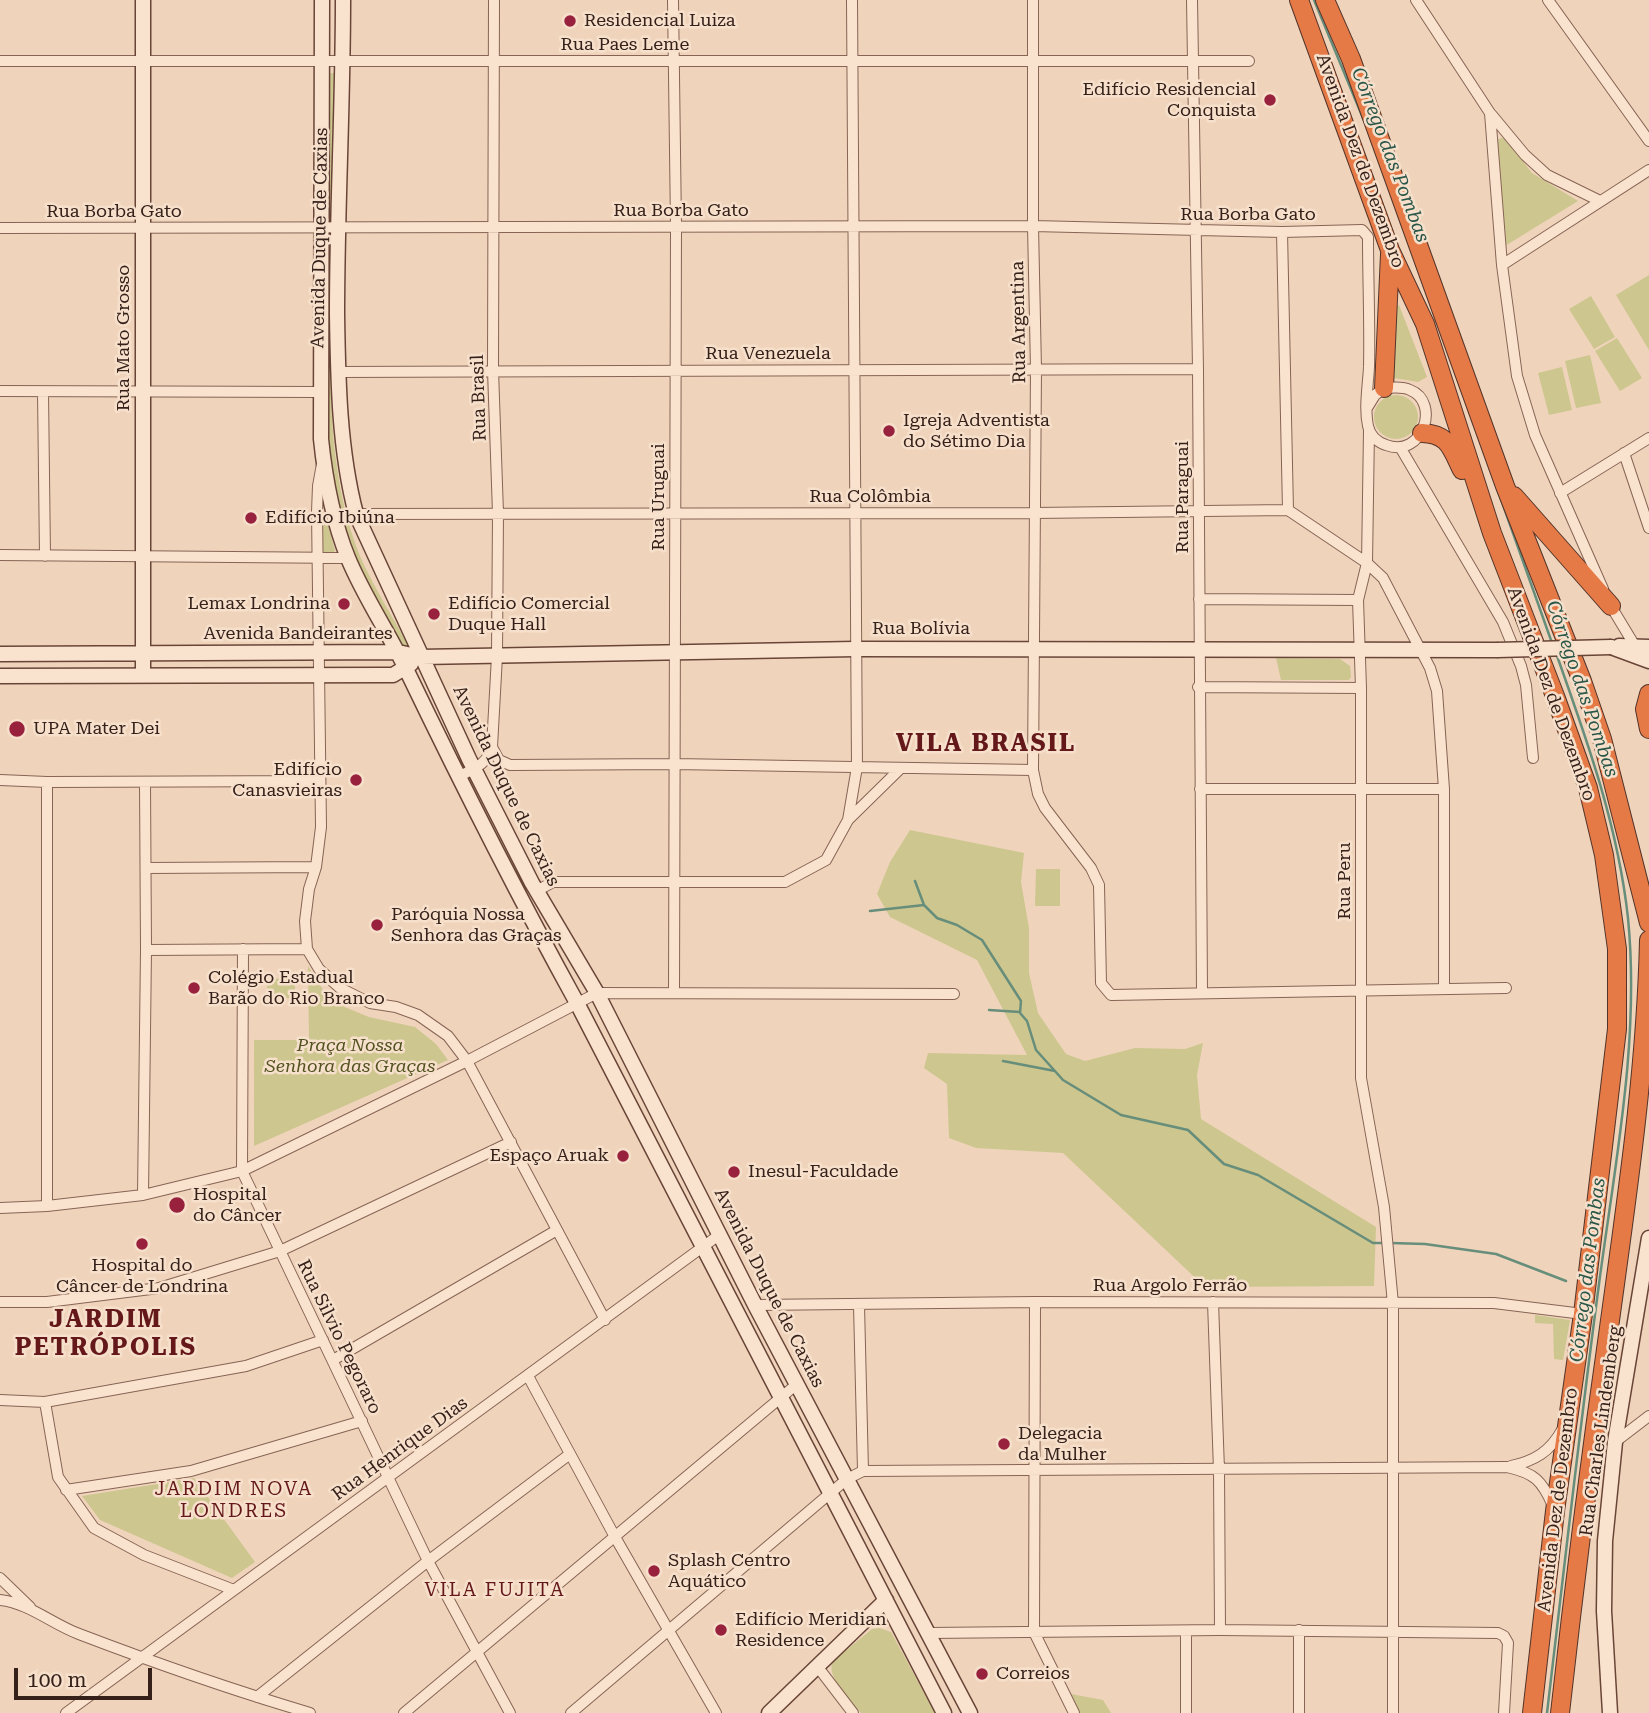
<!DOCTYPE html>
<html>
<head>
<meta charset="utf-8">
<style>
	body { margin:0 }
	#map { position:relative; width:1649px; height:1713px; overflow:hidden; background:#efd4bb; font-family:"Roboto Serif",serif }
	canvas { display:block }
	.scale { position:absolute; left:14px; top:1668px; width:138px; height:32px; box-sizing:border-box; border:4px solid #35211a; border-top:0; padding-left:9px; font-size:21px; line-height:24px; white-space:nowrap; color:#35211a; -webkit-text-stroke:5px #f7e0cb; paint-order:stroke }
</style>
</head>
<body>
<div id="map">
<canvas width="1649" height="1713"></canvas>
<div class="scale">100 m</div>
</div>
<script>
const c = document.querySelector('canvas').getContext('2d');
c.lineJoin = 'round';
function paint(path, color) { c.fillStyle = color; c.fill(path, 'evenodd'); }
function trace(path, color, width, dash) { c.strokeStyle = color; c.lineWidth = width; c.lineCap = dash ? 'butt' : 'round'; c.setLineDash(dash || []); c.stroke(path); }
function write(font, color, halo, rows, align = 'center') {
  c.font = font + ' "Roboto Serif",serif'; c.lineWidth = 5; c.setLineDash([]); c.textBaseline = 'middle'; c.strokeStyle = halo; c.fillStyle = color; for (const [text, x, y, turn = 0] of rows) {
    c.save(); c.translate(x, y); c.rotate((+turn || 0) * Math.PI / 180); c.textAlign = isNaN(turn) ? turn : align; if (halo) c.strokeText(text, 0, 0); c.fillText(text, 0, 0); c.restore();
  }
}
paint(new Path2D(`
	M334,73L333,217H325L324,74Z
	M1504,137L1532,173L1578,201L1505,246L1497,140Z
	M324,243H332C332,348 320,469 365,567C379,596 397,624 412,652L399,650L348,548L339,512L325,429Z
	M1649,275V350L1616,295Z
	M1591,296L1615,337L1594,349L1569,309Z
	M1399,305L1427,377L1418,382L1388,377L1394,307Z
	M1617,338L1642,378L1620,391L1595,351Z
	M1590,355L1601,403L1576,408L1565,361Z
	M1562,367L1572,410L1549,415L1538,373Z
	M1374 417a22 22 0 1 1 44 0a22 22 0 1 1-44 0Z
	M322,519L327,520L335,551C331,555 327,554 322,551L320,522Z
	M1276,658L1340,659L1350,666L1351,677L1349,680H1281Z
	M910,830L1024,853L1021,882L1029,928V973L1038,1013L1066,1054L1085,1061L1135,1048L1185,1049L1203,1043L1197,1075L1201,1119L1376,1227L1374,1286L1205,1287L1063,1153L976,1148L949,1138L947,1084L924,1068L928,1053L1027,1055L977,960L890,917L877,894L890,862Z
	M1036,869H1060V906H1035Z
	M308,966L330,1001L369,1017L415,1027L436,1044L448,1060L254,1146V1040H309Z
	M295,978V998L267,999V979Z
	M1535,1315L1570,1320L1563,1360L1554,1359L1553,1324L1535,1323Z
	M194,1478L255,1562L232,1578L100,1520L82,1496Z
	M879,1628L891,1632L935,1713H861C851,1700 827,1679 832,1662L872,1629Z
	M1071,1694L1103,1700L1111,1713H1080Z`), '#cdc68f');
trace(new Path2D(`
	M1314,0L1365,123
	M1497,488L1552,643
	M915,881L924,905L937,918L957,925L982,940L1021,1001L1020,1013L1027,1021L1036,1050L1063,1080L1121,1115L1188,1130L1224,1164L1258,1175L1373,1243H1385
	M870,911L924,905
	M989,1010L1020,1012
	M1003,1061L1055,1071
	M1391,1243L1425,1244L1496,1254L1566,1281
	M1547,1713C1564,1570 1580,1426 1599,1284C1615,1163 1640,1040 1628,918C1618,826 1587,740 1556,653`), '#678d7b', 2.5);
const street = new Path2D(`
	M673,0L676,226L674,993
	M1033,0V226L1036,369L1033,770L1038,794L1045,808L1091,868L1099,885L1101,983L1111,995L1506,988
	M1192,0L1198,369L1202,993
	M1416,0L1490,113L1502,265L1517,376L1535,435L1603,589
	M1548,0L1649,141
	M0,61H1249
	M1491,114L1525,155L1547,175L1600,201
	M0,228L1033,226L1282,232L1362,230L1368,237C1368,280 1370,324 1369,367C1368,386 1364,408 1368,426C1370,435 1377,442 1386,445C1423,459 1441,402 1410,390C1402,386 1392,388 1384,388L1375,395L1367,408
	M1282,232L1288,510
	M1502,265L1649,170
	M338,372L1198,369
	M0,391L319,392
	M43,392L45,556
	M1369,430L1367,563L1358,600L1361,688V1078L1384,1207L1393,1304V1713
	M1400,447L1503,622L1521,666L1526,685L1533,758
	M1624,453L1649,528
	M322,464L318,486L317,512L321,827L316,867L309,889L305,921L307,949L319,969L340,988L370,1003L396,1007L418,1015L448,1036L467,1061L605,1320
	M1560,493L1649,438
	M356,514L1034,513L1288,510L1367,563L1383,578L1430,668L1437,691L1444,789V988
	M0,555L348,558
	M1199,599L1358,600
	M1609,603L1635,646
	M1198,687L1361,688
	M492,747L499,760L510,765L674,764L1033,770
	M458,777C473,769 488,764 492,747L497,656L498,513L493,370L494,0
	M0,780L47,782L320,781
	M47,782V1206
	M1200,789H1444
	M848,820L901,768
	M146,868L316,867
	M538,894L542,888L553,882H785L826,860L848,820L857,767L852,0
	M243,949L242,1171L428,1561L510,1713
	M146,950L307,949
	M143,1195L146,950L145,782
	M0,1208L47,1206L143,1195L242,1171L467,1061L597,993L954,994
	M0,1302H47L159,1288L280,1251L511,1142
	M1035,1302L1034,1632L1074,1713
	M1213,1302L1219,1470L1220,1630
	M755,1305L1035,1302L1494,1303L1583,1314
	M859,1305L863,1471
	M333,1360L557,1230
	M528,1376L615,1537L716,1713
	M0,1400L45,1402L246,1366L323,1340
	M45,1402L58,1477L94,1528L144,1555L234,1590
	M1615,1442L1649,1416
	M1511,1466C1534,1461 1550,1452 1562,1430
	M66,1490L191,1471L362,1421
	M0,1578L30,1607
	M0,1600C29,1603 52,1624 79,1634C155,1663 232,1690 310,1713
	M1299,1630V1713
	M929,1633L1220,1630L1498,1633L1504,1636L1508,1643L1504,1713
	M817,1666L853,1713
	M257,1697L428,1561L570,1454
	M66,1713L719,1235
	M404,1713L797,1384
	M571,1713L847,1479L863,1471L1507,1467C1534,1473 1542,1480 1553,1506
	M1186,1713V1631`);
const secondary = new Path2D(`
	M143,0V675
	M322,0L321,439C325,478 333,521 348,558C364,597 389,633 407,671C461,783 517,894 577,1003L944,1713
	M343,0C343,105 337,209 337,314C338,380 339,449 356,514L469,759L532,883L597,993L755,1305L970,1713
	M1619,646L1649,647
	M1611,647L1649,661
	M0,654L398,652L421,657L855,649L1497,650
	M0,676L385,675H393L411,664
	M769,1713L886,1600
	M1610,1713L1604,1611L1605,1541L1615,1442L1649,1238`);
const highway = new Path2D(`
	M1299,0L1390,250L1425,324L1492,533L1555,696L1588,788L1604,855L1617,949V1029L1583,1314L1555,1511L1532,1713
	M1325,0L1351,59L1505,486L1582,681L1602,739L1649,923
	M1384,388L1390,254
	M1422,433C1449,434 1451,448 1462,470
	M1514,496L1611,606
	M1649,694L1645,709L1649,729
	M1560,1713C1574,1587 1590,1460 1608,1335C1626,1203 1646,1073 1649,940`);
trace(street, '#876455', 12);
trace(secondary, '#694538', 17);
trace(highway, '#54342a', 20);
trace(street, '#fae3ce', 10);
trace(secondary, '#fae3ce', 14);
trace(highway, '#e57a46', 18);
const secondaryBridge = new Path2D(`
	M1497,650L1611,647`);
trace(secondaryBridge, '#694538', 17, []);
trace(secondaryBridge, '#fae3ce', 14);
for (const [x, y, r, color] of [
	[570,21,7,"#98223e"],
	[1270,100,7,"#98223e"],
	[889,431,7,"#98223e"],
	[251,518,7,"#98223e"],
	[344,604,7,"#98223e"],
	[434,614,7,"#98223e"],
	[17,729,9,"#98223e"],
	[356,780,7,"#98223e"],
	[377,925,7,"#98223e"],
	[194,988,7,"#98223e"],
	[623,1156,7,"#98223e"],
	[734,1172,7,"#98223e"],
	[177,1205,9,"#98223e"],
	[142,1244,7,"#98223e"],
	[1004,1444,7,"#98223e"],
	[654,1571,7,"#98223e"],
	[721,1630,7,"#98223e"],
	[982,1674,7,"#98223e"]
]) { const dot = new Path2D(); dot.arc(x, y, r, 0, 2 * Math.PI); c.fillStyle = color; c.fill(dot); trace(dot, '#f7e0cb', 2.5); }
write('18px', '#35211a', '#f7e0cb', [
	["Residencial Luiza",584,21],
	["Edifício Residencial",1256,90,"right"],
	["Conquista",1256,111,"right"],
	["Igreja Adventista",903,421],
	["do Sétimo Dia",903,442],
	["Edifício Ibiúna",265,518],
	["Lemax Londrina",330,604,"right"],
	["Edifício Comercial",448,604],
	["Duque Hall",448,625],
	["UPA Mater Dei",33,729],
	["Edifício",342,770,"right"],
	["Canasvieiras",342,791,"right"],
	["Paróquia Nossa",391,915],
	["Senhora das Graças",391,936],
	["Colégio Estadual",208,978],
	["Barão do Rio Branco",208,999],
	["Espaço Aruak",609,1156,"right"],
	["Inesul-Faculdade",748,1172],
	["Hospital",193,1195],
	["do Câncer",193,1216],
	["Hospital do",142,1266,"center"],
	["Câncer de Londrina",142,1287,"center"],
	["Delegacia",1018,1434],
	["da Mulher",1018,1455],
	["Splash Centro",668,1561],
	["Aquático",668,1582],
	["Edifício Meridian",735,1620],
	["Residence",735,1641],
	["Correios",996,1674]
], 'left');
write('18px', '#35211a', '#f7e0cb', [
	["Rua Paes Leme",625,45],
	["Avenida Dez de Dezembro",1360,161,70],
	["Rua Borba Gato",681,211],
	["Rua Borba Gato",114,212],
	["Rua Borba Gato",1248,215],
	["Avenida Duque de Caxias",320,238,-89],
	["Rua Argentina",1019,322,-91],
	["Rua Mato Grosso",124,338,-90],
	["Rua Venezuela",768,354],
	["Rua Brasil",479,398,-92],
	["Rua Uruguai",659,497,-90],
	["Rua Colômbia",870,497],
	["Rua Paraguai",1183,497,-90],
	["Rua Bolívia",921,629],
	["Avenida Bandeirantes",298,634],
	["Avenida Dez de Dezembro",1551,694,70],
	["Avenida Duque de Caxias",506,786,64],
	["Rua Peru",1345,881,-90],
	["Rua Argolo Ferrão",1170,1286],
	["Avenida Duque de Caxias",769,1288,63],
	["Rua Silvio Pegoraro",339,1337,64],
	["Rua Charles Lindemberg",1601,1431,-82],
	["Rua Henrique Dias",400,1449,-36],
	["Avenida Dez de Dezembro",1558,1500,-83]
]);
write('italic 18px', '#525320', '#f7e0cb', [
	["Praça Nossa",350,1046],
	["Senhora das Graças",350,1067]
]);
write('italic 19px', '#295649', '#f7e0cb', [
	["Córrego das Pombas",1390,155,69],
	["Córrego das Pombas",1582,689,71],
	["Córrego das Pombas",1588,1270,-83]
]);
c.letterSpacing = '2px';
write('19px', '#64181a', '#f7e0cb', [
	["JARDIM NOVA",234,1489],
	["LONDRES",234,1511],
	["VILA FUJITA",495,1590]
]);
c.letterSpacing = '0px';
c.letterSpacing = '2px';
write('bold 24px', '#64181a', '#f7e0cb', [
	["VILA BRASIL",986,744],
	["JARDIM",106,1320],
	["PETRÓPOLIS",106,1348]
]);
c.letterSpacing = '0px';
</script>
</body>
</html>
